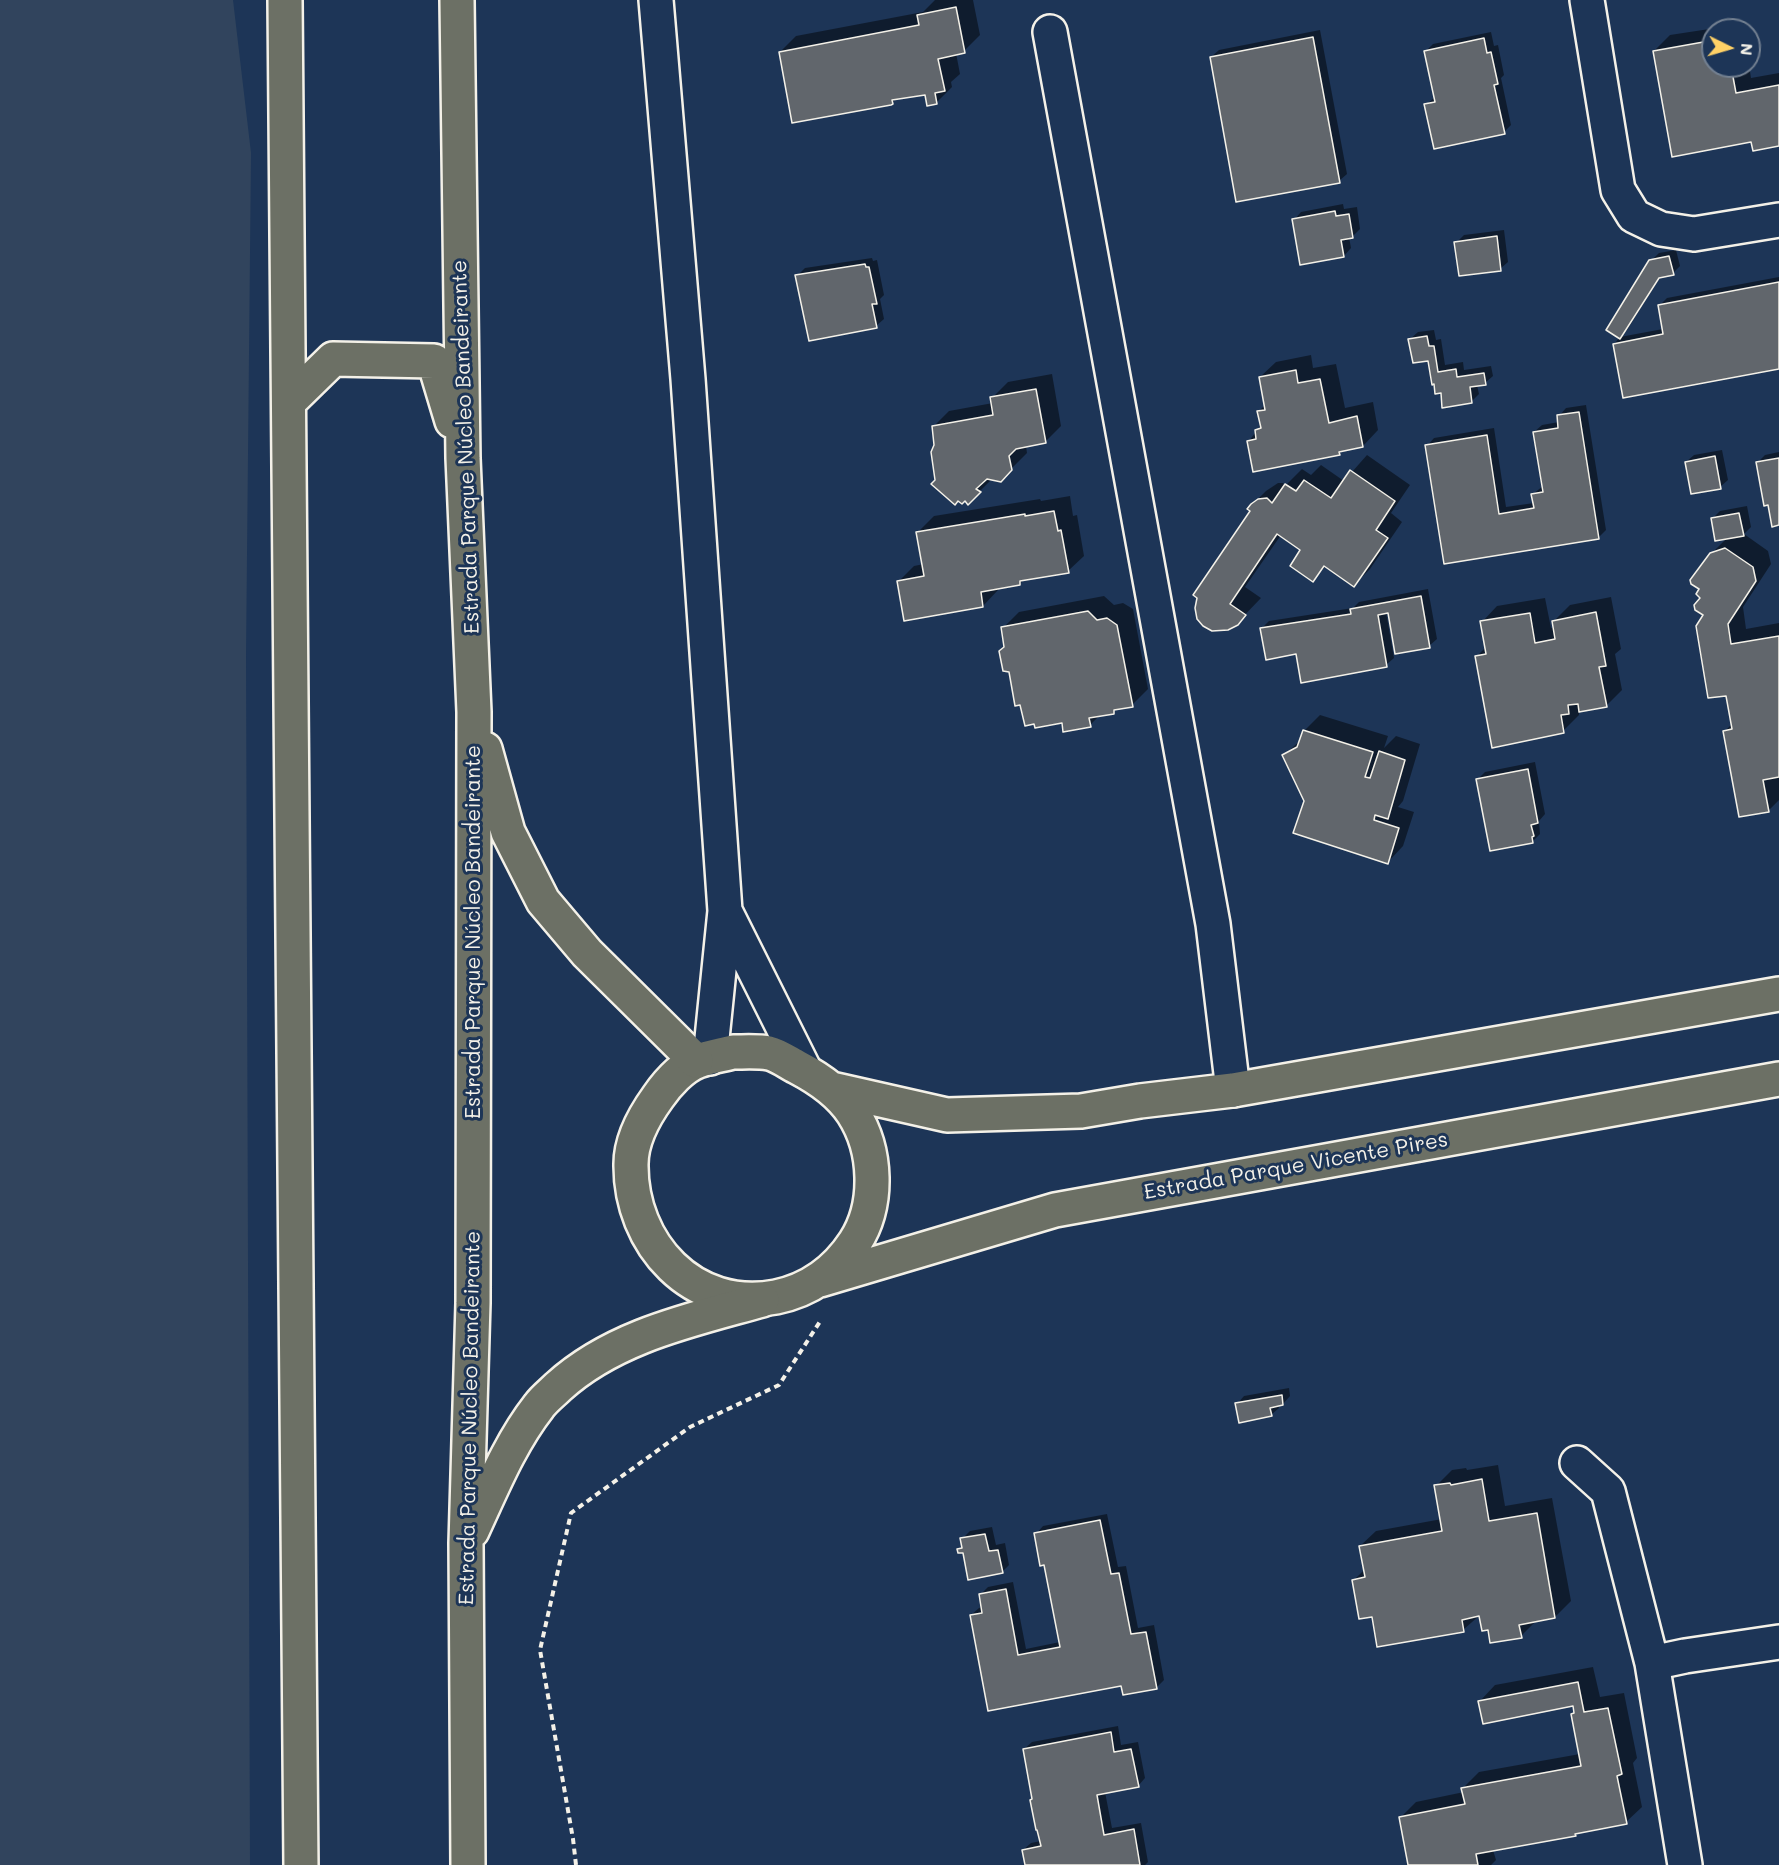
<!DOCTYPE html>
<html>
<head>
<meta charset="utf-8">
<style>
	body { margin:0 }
	#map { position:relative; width:1779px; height:1865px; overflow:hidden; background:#1d3557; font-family:Mali,sans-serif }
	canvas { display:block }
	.north { position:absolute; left:1701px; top:18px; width:60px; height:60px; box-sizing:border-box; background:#1d3557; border:2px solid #738091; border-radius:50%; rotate:95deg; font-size:16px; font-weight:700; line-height:24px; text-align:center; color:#f4f1e8 }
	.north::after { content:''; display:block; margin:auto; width:21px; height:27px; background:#ffd166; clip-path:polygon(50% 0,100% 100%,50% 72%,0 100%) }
</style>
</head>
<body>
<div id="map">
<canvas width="1779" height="1865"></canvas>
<div class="north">N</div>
</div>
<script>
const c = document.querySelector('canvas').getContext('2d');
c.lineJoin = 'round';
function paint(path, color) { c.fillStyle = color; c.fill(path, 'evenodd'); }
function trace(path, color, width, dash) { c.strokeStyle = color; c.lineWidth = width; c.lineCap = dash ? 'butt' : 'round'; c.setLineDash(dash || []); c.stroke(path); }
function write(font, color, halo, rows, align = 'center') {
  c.font = font + ' Mali,sans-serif'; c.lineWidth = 6; c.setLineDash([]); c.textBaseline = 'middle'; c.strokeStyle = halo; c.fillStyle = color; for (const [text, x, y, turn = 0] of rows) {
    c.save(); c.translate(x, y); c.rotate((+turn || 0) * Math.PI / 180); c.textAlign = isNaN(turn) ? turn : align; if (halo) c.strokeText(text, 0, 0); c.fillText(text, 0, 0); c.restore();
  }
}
paint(new Path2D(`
	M0,0H233L251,153L246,655L250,1865H0Z`), '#31445d');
paint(new Path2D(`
	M935,0H973L980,35L964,51L956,53L960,74L951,82L952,87L936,103L926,93L897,98L892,103L780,52L796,36L923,12Z
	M1742,24L1743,30H1713V66L1749,65L1751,78L1779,73V145L1752,141L1654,51L1670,35Z
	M1320,30L1347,174L1339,181L1211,57L1219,50Z
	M1491,32L1494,46L1498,45L1504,75L1501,78L1511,125L1504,132L1426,105L1435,97L1426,51L1433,44Z
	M1343,204L1344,209L1357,207L1360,229L1352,237H1349L1351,248L1344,256L1294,220L1301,212Z
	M1504,230L1508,262L1500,269L1456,243L1464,235Z
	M1676,250L1680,266L1673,273L1661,276L1627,330L1619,337L1651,261L1659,253Z
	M872,258L873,261L877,260L884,295L880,299L884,319L876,326L797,276L805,268Z
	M1779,277V368L1614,344L1620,337L1663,329L1659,306L1667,298Z
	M1434,330L1436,340L1441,339L1445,365L1463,362L1464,370L1491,366L1493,376L1485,383L1477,385L1479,394L1471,402L1442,391L1429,359L1410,339L1418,332Z
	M1311,355L1313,368L1336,364L1345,408L1373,402L1378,430L1363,446L1343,450L1339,454L1249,441L1261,425L1259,411L1265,405L1260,377L1276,362Z
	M1052,374L1061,426L1045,442L1026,446L1027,453L1001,479L993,478L968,503L936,480L933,427L949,411L993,403L992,398L1008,382Z
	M1586,405L1606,530L1598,538L1445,562L1427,446L1434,438L1494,428L1506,507L1534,503L1533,494L1543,486L1534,432L1542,425L1559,422V416L1566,408Z
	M1722,450L1728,480L1720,487L1686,462L1694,455Z
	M1779,452V524L1758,462L1765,455Z
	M1367,455L1410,485L1391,513L1402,522L1370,569L1354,585L1326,566L1313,580L1302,550L1281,535L1245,587L1261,598L1237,623L1221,630L1252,511L1250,507L1266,491L1278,483H1283L1285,486L1302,469L1311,475L1321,465L1344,481Z
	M1070,496L1073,516L1077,515L1084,556L1068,571L1024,579L1020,584L998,588V590L983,606L898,582L914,566L924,564L918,532L934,516L1040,499L1041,501Z
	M1747,506L1751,527L1744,534L1768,551L1771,564L1743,607L1746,629L1779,623V800L1768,811L1724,732L1732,724L1727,695L1705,615L1702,598L1711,554L1727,538L1712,519L1720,511Z
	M1428,589L1437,639L1429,646L1389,611L1386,612L1394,658L1386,665L1297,652L1261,629L1269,621L1353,608L1359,602Z
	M1104,596L1114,605L1123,603L1133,609L1148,689L1132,705L1101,714L1090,725L1063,721L1006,646L1003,628L1019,612Z
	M1611,597L1621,649L1615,654L1622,690L1606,706L1579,711V715L1563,731L1476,657L1486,647L1482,622L1497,606L1545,598L1551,628L1555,627L1554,621L1570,605Z
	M1320,715L1388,736L1384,748L1396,736L1420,744L1403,801L1398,807L1414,812L1403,846L1388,862L1306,801L1283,756L1302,739L1304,731Z
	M1535,762L1545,814L1539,821L1540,834L1532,842L1477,780L1485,772Z
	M1289,1388L1290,1396L1283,1404L1278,1405L1279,1408L1271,1415L1237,1404L1244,1396Z
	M1498,1465L1505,1506L1552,1498L1571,1601L1555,1617L1537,1620L1521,1636L1489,1628L1480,1615L1463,1630L1374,1615L1354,1580L1365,1569L1360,1546L1376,1531L1442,1519L1436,1486L1452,1470L1466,1468L1467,1470Z
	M1107,1514L1118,1567L1126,1566L1138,1628L1154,1625L1164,1680L1157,1687L1122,1684L989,1710L971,1615L979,1608L982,1607L980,1595L988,1587L1013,1582L1026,1649L1060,1642L1045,1563L1036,1534L1043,1526Z
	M992,1527L996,1545L1005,1543L1009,1565L1002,1572L959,1550L963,1545L962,1539L970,1531Z
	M1593,1667L1600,1697L1624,1693L1637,1758L1633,1763L1642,1807L1626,1822L1578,1832L1575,1835L1493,1850L1496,1860L1491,1865H1410L1400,1818L1416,1802L1464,1792L1463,1788L1479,1772L1580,1754L1572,1714L1575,1711L1574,1705L1480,1701L1495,1685Z
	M1118,1726L1121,1745L1138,1742L1145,1778L1138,1786L1105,1792L1112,1828L1141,1823L1148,1862L1145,1865H1026L1023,1850L1031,1843L1041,1841L1024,1749L1032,1742Z`), '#0007');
const building = new Path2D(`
	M956,7L965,53L938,59L945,91L935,93L937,104L927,106L925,95L892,100L893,104L891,105L792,123L779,52L919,25L917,15Z
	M1313,37L1340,183L1236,202L1210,57Z
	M1484,38L1487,53L1491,52L1498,84L1494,85L1505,134L1434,149L1424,104L1435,102L1424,51Z
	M1709,41H1713V66H1731L1736,93L1779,85V146L1753,151L1751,142L1672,157L1653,51Z
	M1335,211L1336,216L1349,214L1353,238L1341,240L1344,257L1300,265L1292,219Z
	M1497,236L1501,271L1459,276L1454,242Z
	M1669,256L1674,275L1659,278L1620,339L1606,330L1649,260Z
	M865,264L866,267H869L877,304H872L877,328L809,341L795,275Z
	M1779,282V369L1623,398L1613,344L1663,334L1658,305Z
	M1427,336L1429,346H1434L1438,372L1456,369L1457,377L1484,373L1486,385L1470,387L1472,403L1442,408L1441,393L1435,394L1434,384L1432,385L1428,361L1413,363L1408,339Z
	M1296,370L1298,383L1320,379L1329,423L1357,416L1363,447L1339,452L1340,455L1253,472L1247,441L1256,439L1255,430L1261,428L1257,411L1265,410L1259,377Z
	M1036,389L1046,443L1016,449L1009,456L1012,470L1001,482L987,479L976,489L981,492L968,505L965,501L962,504L958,501L955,505L931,484L935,480L931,452L934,445L932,426L993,415L990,397Z
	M1579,412L1599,539L1444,564L1425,445L1487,435L1499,514L1534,508L1531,494L1543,492L1533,432L1558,428L1557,415Z
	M1715,456L1721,489L1691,494L1685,462Z
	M1779,458V525L1772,527L1768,505L1764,506L1756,462Z
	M1350,470L1395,501L1376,530L1388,538L1354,587L1324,566L1313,582L1290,566L1300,550L1277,534L1230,604L1246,615L1238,625L1228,630L1212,631L1203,626L1197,619L1195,608L1197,598L1193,595L1250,511L1247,509L1251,504L1258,499L1267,498L1272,503L1285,484L1296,491L1304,480L1331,498Z
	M1054,511L1058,531L1061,530L1069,573L1020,581V585L981,592L983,607L904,621L897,581L924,576L916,532L1025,514V516Z
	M1739,513L1744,536L1715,541L1711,518Z
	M1725,548L1753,567L1756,581L1728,624L1731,644L1779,636V777L1763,780L1769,812L1739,817L1723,731L1732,729L1726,696L1708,698L1696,626L1703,615L1695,610L1694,605L1700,598L1696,594L1699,589L1691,584L1690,580L1710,553Z
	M1421,596L1430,648L1395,654L1388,613L1378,615L1387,667L1301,683L1296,654L1266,660L1260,628L1351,614L1350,609Z
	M1088,611L1097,620L1107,618L1117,625L1133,707L1114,710V714L1089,718L1091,727L1063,732L1062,723L1035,728L1034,724L1025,726L1020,705L1015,706L1009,672L1003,671L999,651L1004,647L1001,627Z
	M1596,612L1606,666L1599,667L1607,707L1579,712L1578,704L1568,705L1569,714L1561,715L1564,733L1492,748L1475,656L1486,654L1480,621L1530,613L1535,643L1555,639L1552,621Z
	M1303,730L1373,752L1365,777L1370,778L1379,751L1405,760L1388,819L1375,815L1374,820L1399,828L1388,864L1293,833L1304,801L1282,755L1297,747Z
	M1528,769L1538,823L1531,825L1534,836L1532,837L1533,843L1490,851L1476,779Z
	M1282,1395L1283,1405L1270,1408L1272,1416L1239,1423L1235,1403Z
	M1482,1479L1489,1521L1537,1513L1555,1618L1519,1625L1522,1638L1490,1643L1488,1630L1482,1631L1479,1616L1462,1620L1464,1632L1377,1647L1372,1617L1359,1619L1352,1580L1365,1577L1359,1546L1442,1531L1434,1485L1450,1483L1451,1485Z
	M1100,1520L1111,1574L1119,1573L1131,1634L1146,1632L1157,1689L1123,1695L1121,1686L988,1711L970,1615L982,1613L979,1594L1006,1589L1018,1655L1060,1647L1044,1565L1040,1566L1034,1533Z
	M985,1534L989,1551L998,1550L1003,1573L968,1580L963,1553H958L957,1549L962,1548L960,1538Z
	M1578,1682L1584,1712L1608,1708L1622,1774L1617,1776L1627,1824L1575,1834L1576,1836L1476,1854L1478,1865H1408L1399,1817L1465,1804L1461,1788L1581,1766L1571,1714L1574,1713L1573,1706L1483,1724L1478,1701Z
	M1111,1732L1114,1752L1131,1749L1139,1787L1097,1795L1104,1835L1134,1829L1140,1865H1025L1022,1850L1041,1846L1037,1830H1036L1030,1800L1032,1799L1023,1749Z`);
paint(building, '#61666c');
trace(building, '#f4f1e8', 1.5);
const minor = new Path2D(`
	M1587,0L1618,190L1634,216L1661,229L1694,234L1779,220
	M1050,32L1213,924L1233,1090
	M1577,1463L1608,1491L1652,1663L1685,1656L1779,1642
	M1652,1663L1685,1865`);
const tertiary = new Path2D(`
	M656,0L688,379L725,911L710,1058
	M725,911L805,1071`);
const primary = new Path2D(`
	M733,1052C744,1052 758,1051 769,1053C778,1055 789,1063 797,1067C818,1078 840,1093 853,1113C877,1150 879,1205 855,1242C836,1271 810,1290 776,1297C693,1313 630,1244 631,1164C631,1140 645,1115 658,1097C667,1084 682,1067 698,1061C708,1057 721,1055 733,1052Z
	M832,1089L947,1115L1081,1111L1140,1101L1233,1090L1779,994
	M820,1280L1055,1210L1779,1079`);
const trunk = new Path2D(`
	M285,0L301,1865
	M457,0L463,458L474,712L473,1303L466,1543L468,1865
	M289,402L333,359L434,361L452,421
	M485,749L508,832L543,901L587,953L696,1061
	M472,1531C492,1488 510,1443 539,1406C544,1399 552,1393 558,1387C614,1336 691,1320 762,1300`);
trace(minor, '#f4f1e8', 38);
trace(tertiary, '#f4f1e8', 38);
trace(primary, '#f4f1e8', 38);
trace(trunk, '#f4f1e8', 38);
trace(new Path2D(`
	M576,1865L573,1839L540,1650L571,1513L690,1427L779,1385L821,1320`), '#f4f1e8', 4, [6, 4.5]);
trace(minor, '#1d3557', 33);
trace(tertiary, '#1d3557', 33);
trace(primary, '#6c7065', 33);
trace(trunk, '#6c7065', 33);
write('21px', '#f4f1e8', '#1d3557', [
	["Estrada Parque Núcleo Bandeirante",466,447,-92],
	["Estrada Parque Núcleo Bandeirante",474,932,-90],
	["Estrada Parque Vicente Pires",1296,1166,-10],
	["Estrada Parque Núcleo Bandeirante",470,1418,-89]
]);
</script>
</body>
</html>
